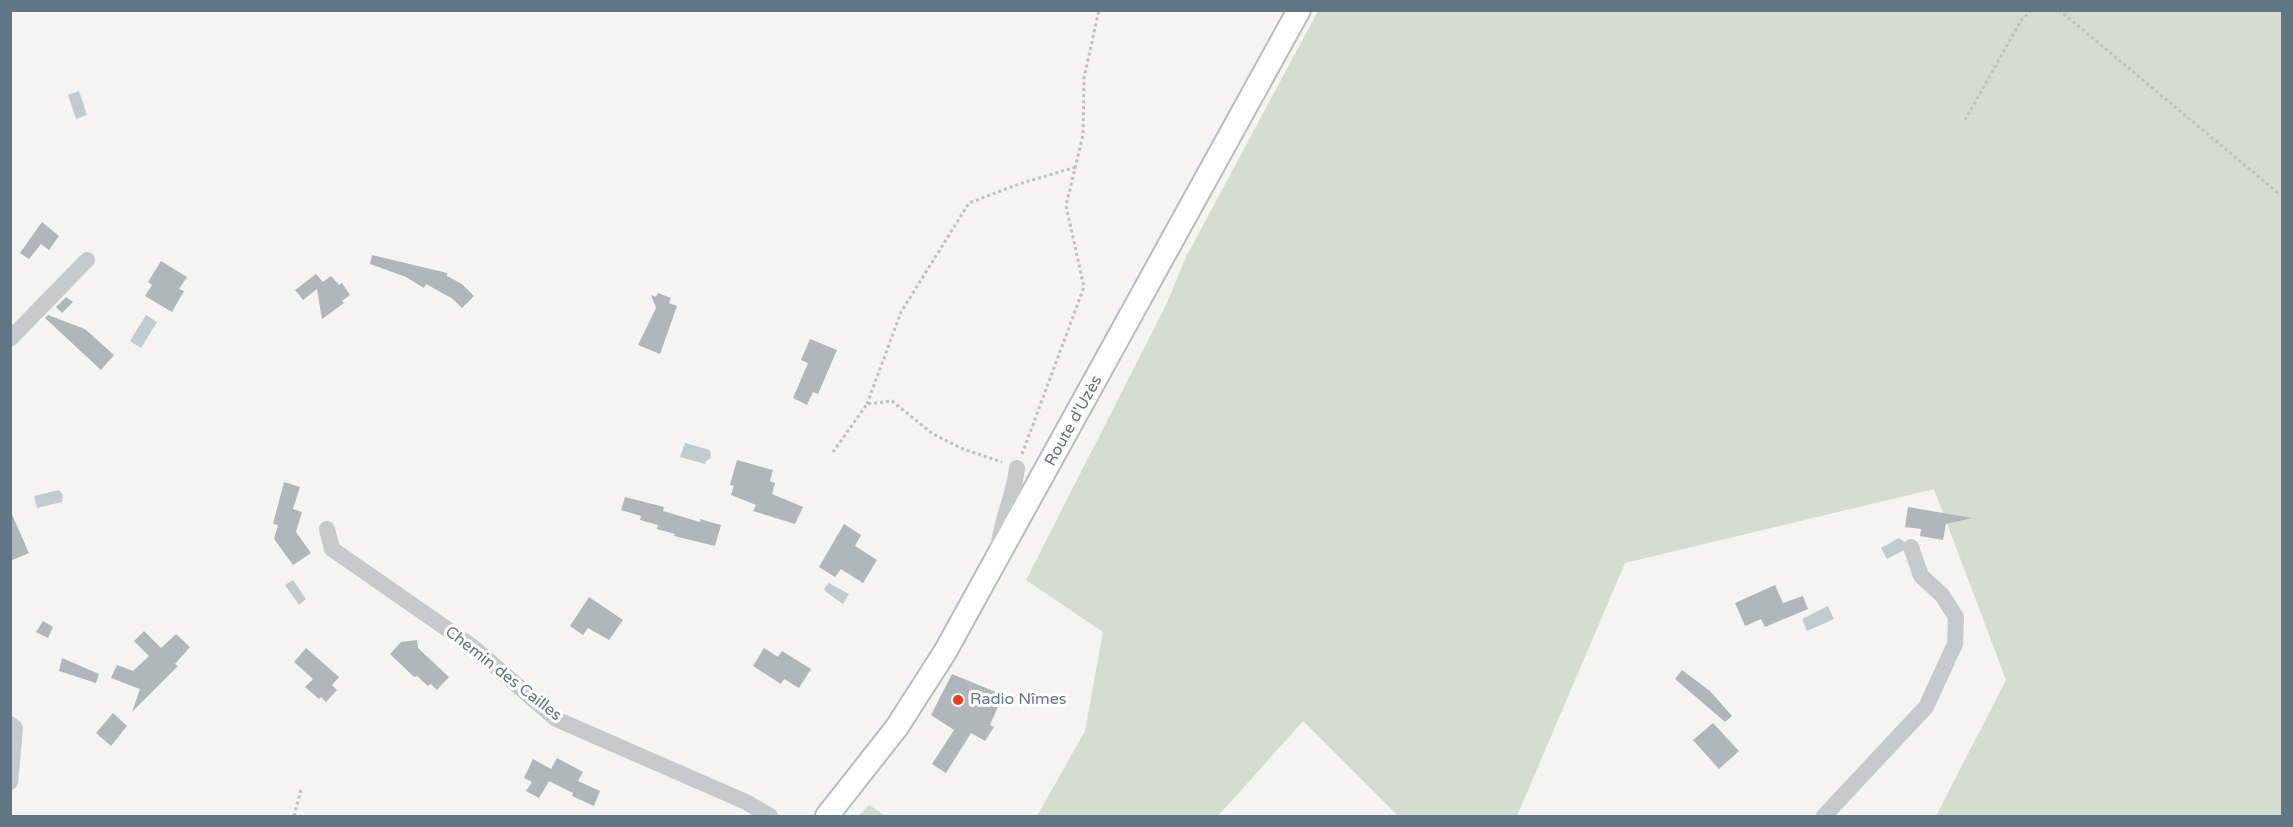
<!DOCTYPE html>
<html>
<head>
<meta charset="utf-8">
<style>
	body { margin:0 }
	#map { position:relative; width:2293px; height:827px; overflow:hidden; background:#f5f4f0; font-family:"Varela Round",sans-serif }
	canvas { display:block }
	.frame { position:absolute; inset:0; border:12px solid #607684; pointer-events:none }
</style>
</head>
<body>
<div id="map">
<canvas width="2293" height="827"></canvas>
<div class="frame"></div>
</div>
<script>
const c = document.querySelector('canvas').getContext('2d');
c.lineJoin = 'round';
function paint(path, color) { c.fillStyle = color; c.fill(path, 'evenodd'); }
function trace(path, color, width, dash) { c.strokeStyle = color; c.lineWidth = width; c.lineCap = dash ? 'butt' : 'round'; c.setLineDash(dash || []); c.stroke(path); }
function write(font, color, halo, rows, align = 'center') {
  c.font = font + ' "Varela Round",sans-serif'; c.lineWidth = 6; c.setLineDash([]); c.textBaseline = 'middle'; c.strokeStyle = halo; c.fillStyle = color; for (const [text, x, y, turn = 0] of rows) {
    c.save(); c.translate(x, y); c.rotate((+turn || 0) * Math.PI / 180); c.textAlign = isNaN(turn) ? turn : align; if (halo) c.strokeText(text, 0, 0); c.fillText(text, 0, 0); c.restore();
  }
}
paint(new Path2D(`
	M1318,11H2282V816H1936L2006,680L1934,489L1625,563L1517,816H1398L1303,721L1218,816H1037L1085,731L1103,632L1026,580L1166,305L1186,257Z
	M869,805L886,816H858Z`), '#d5ddd0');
paint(new Path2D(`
	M79,91L87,115L76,119L68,95Z
	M146,315L157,322L141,348L130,341Z
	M685,443L710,450L711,458L706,461L705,464L680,457Z
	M59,490L63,495L62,502L37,508L34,496Z
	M1899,538L1906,543V549L1887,559L1881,548Z
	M293,580L306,599L299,605L285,585Z
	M829,583L849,594L843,604L826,592L824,588Z
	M1828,606L1834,619L1807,631L1802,619Z`), '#c1ccd1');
paint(new Path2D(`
	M42,222L59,236L49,250L41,244L29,259L20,253Z
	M372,255L447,273V276L462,284L474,296L462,308L453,299L426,284L424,288L406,277L370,264Z
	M161,261L187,277L179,289L184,291L172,312L145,296L152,285L148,282Z
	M316,274L323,282L331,276L339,285L342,283L350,295L342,301L344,303L322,319L317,289L303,300L295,290Z
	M658,293L671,298L669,303L677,306L660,354L638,345L656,308L651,295L656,297Z
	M66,297L73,302L62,313L56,307Z
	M48,315L85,329L114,355L101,370L45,318Z
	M810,339L837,350L818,394L813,392L807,405L793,398L808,363L801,360Z
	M737,460L773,470L770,481L775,483L772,494L803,507L795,524L753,511L756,505L731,495L734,486L730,485Z
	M284,482L300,487L293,509L302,512L296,532L311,553L293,565L274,539L278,525L273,524Z
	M625,497L664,507L663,511L700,522V519L721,525L715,546L674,536L675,534L657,529L658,525L640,520L641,516L621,510Z
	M1908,507L1972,518L1946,524L1943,540L1920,536L1921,529L1905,527Z
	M10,510L29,553L10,561Z
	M844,524L861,535L855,546L877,560L863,583L841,569L835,577L819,567Z
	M1775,585L1783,603L1803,596L1808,609L1765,627L1761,619L1745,626L1735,603Z
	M589,597L623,620L609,640L588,628L583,635L570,626Z
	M43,621L53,627L48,638L36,632Z
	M144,631L161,648L176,634L190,647L175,664L178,666L132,712L140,689L111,678L117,665L133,671L149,656L134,641Z
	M417,640L418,648L449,677L437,690L431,684L428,686L417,676L414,677L390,654L401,642Z
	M306,648L339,677L332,685L337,690L326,702L321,697L319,699L305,687L313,679L294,662Z
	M764,648L778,657L782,651L811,669L799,688L784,679L781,684L753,666Z
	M62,658L99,674L96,683L59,671Z
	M1682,670L1710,691L1732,716L1725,722L1675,679Z
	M952,674L1003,695L990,725L994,727L985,741L971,733L946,773L932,764L954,730L931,715Z
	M113,713L127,726L111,746L96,733Z
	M1713,723L1739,751L1719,769L1693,740Z
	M557,758L583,772L578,781L600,791L594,806L572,796L573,793L549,781L539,798L526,791L532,782L524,778L533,759L551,769Z`), '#afb7bb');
const secondary = new Path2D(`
	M827,816L897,727L945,652L1299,10`);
trace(secondary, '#b7bdc1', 26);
trace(new Path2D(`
	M2059,10L2277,192L2282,191
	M1965,120L2022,19L2032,10
	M867,404L901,312L969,203L1019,184L1076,167
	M833,452L867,404L892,401L933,434L963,449L1002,462
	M1022,454L1084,287L1066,206L1083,135L1084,78L1099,10
	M294,816L301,790`), '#bec1c2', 3, [3, 3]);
trace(new Path2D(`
	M10,339L87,260
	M327,529L332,549L473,647L556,719L746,802L770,816
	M998,551C1000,522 1014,497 1017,468
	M10,724L15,728L10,782
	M1824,816L1926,707L1955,644L1956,617L1942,595L1921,576L1911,547`), '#c6cacc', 16);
trace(secondary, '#fff', 22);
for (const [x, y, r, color] of [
	[958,700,6,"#f53910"]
]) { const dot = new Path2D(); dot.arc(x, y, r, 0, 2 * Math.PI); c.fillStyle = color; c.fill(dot); trace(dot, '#fff', 2); }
write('16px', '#607684', '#fff', [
	["Route d'Uzès",1074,421,-61],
	["Chemin des Cailles",503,674,38]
]);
write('16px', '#607684', '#fff', [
	["Radio Nîmes",970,700]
], 'left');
</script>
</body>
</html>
